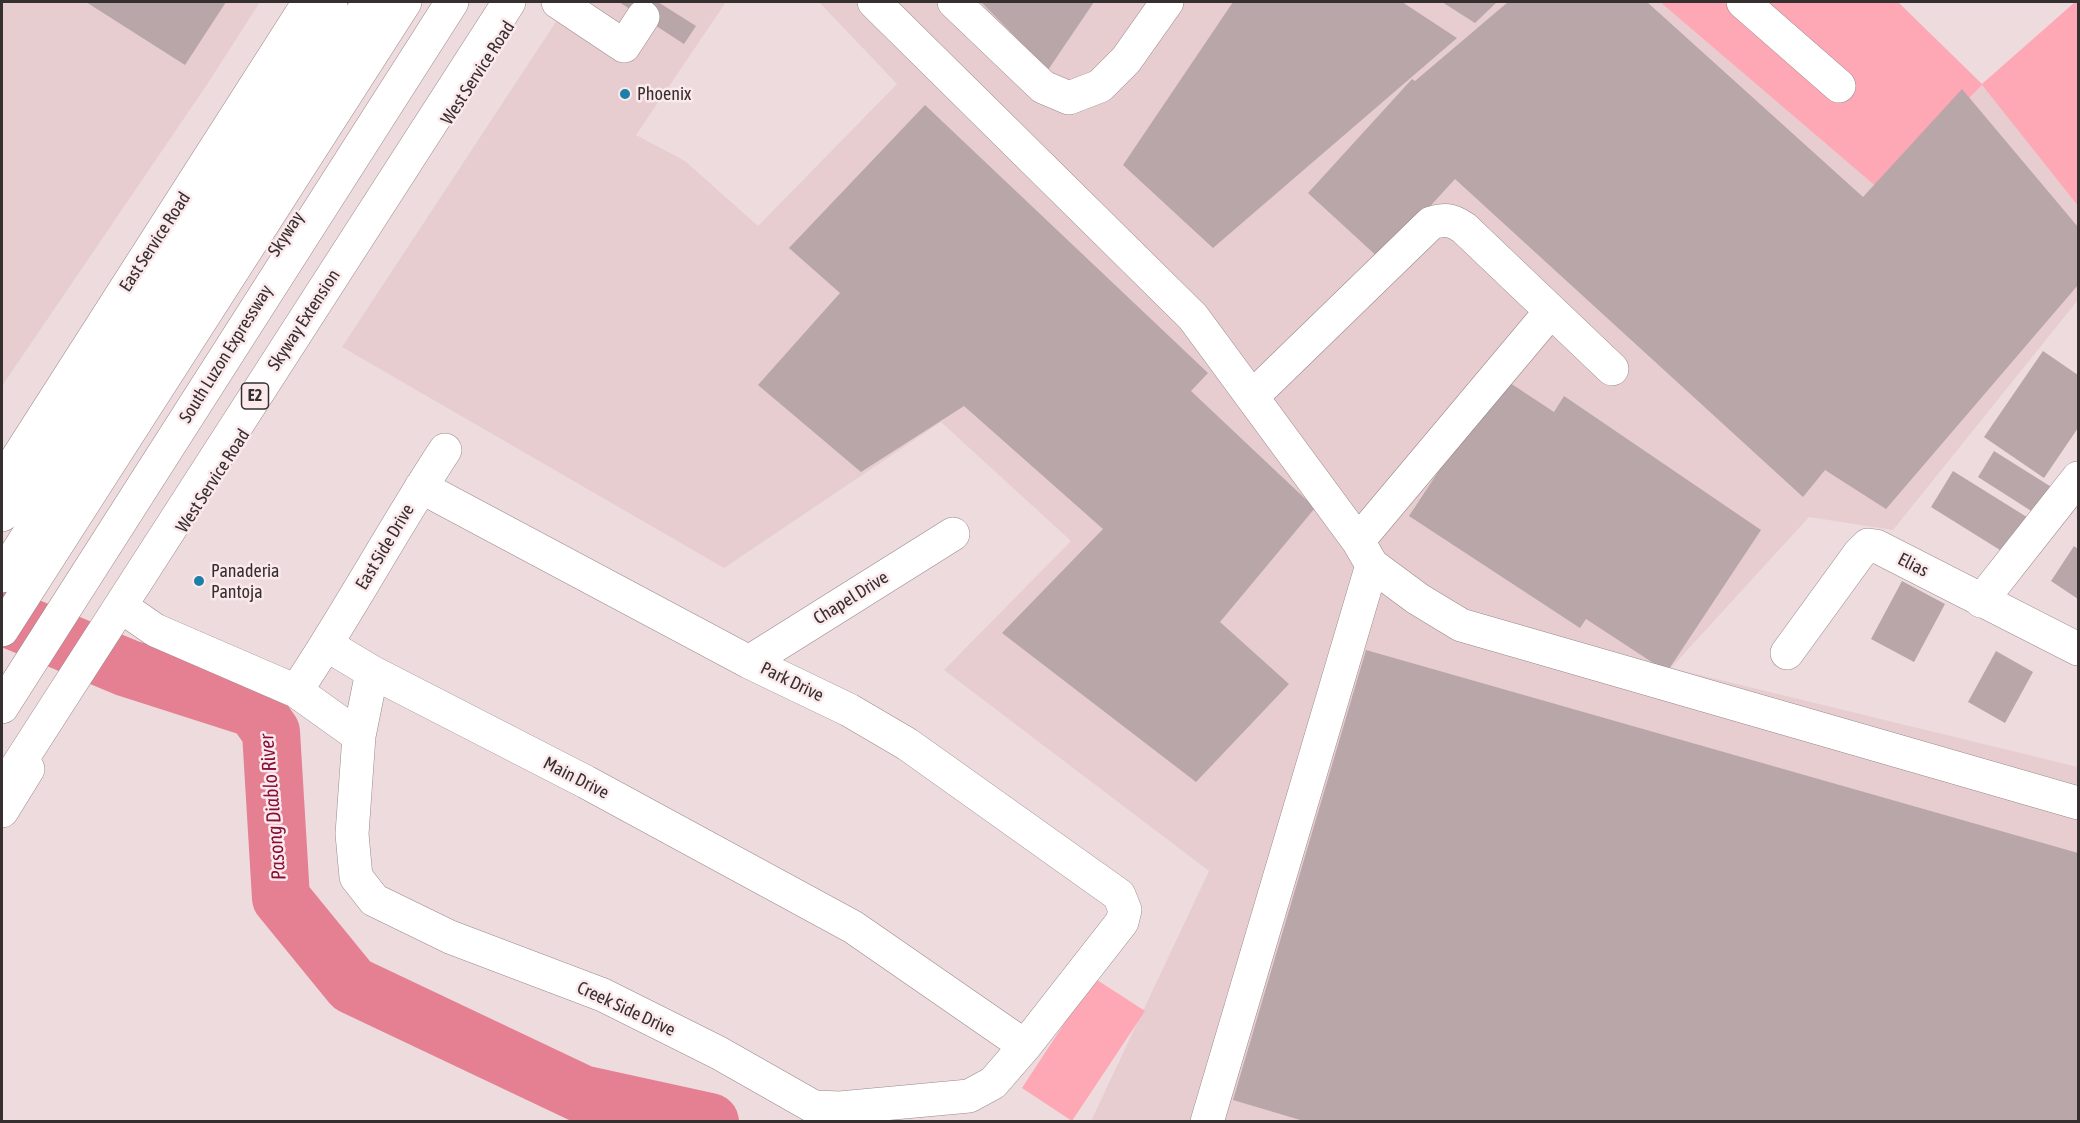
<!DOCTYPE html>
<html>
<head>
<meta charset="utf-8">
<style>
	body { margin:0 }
	#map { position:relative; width:2080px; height:1123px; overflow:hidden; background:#eedbde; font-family:"Asap Condensed",sans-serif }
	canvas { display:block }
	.frame { position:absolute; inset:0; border:3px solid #362f30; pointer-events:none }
</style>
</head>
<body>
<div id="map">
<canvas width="2080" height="1123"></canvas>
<div class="frame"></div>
</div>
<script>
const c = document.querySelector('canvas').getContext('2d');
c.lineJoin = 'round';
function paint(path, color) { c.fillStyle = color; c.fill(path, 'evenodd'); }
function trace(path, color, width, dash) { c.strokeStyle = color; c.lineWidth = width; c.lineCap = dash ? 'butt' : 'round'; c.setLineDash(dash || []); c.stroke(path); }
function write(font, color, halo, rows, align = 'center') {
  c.font = font + ' "Asap Condensed",sans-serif'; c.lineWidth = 5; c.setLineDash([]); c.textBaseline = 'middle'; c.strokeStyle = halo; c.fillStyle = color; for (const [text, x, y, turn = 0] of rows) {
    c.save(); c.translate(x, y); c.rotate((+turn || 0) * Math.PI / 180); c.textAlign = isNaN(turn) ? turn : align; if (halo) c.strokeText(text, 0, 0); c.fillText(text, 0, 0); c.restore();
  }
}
paint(new Path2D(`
	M2,2H260L206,86L2,386Z
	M569,2H726L636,135L685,161L758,226L897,84L819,2H1660L1879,189L1982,85L2078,206V300L1893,530L1809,517L1671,668L2078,767V1121H1091L1209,871L944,670L1071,541L941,422L724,568L342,347Z`), '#e7cdd0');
paint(new Path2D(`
	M1660,2H1898L1982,84L2075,2H2078V206L1982,85L1879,189Z
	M1094,978L1145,1011L1072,1121L1022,1088Z`), '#fea7b5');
trace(new Path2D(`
	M2,616L127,668L255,709L271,732L281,898L352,985L582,1094L710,1122`), '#e48092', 58);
paint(new Path2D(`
	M86,2H226L185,65Z
	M619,2H658L696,26L684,44Z
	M981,2H1094L1048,70Z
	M1233,2H1402L1457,38L1213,248L1123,165Z
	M1442,2H1497L1475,23Z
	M1508,2H1647L1863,197L1962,89L2078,227V285L1886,509L1825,470L1803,497L1455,179L1381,260L1308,193L1412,79L1415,81Z
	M925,105L1208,373L1191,391L1315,508L1220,622L1289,684L1196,782L1002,633L1103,529L964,406L861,472L758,385L840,293L789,248Z
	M2043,351L2078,375V428L2044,478L1984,437Z
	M1501,377L1554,412L1564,396L1761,530L1667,672L1586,619L1580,628L1409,516Z
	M1994,451L2053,488L2036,514L1978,477Z
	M1953,471L2030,519L2008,555L1931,507Z
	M2074,546L2078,549V599L2051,581Z
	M1902,581L1945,604L1914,662L1871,639Z
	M1366,650L2078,853V1122H1307L1233,1100Z
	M1996,651L2033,672L2005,723L1968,702Z`), '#b8a6a9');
const minor = new Path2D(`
	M558,2L624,46L643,17
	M874,2L1193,317L1358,541L1372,565L1418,599L1461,625L2078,803
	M954,2L1043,87L1069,98L1100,86L1126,60L1167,2
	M1743,2L1839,86
	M1253,396L1431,223C1445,219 1451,219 1464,228L1612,369
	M1358,541L1551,311
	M1981,601L2078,478
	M129,612L155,630L296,691L359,736
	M327,645L372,672L586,782L853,927L1025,1046
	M1787,653L1859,554L1868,545L1876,546L2078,649
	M749,662L953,534
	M372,672L359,736L352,834L356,877L374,900L450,937L603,995L719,1053L814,1107L840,1108L969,1096L993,1083L1025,1046L1122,922L1125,910L1119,895L907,744L849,710L749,662L421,487
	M296,691C349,612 393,529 445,450
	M1207,1122L1372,565`);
const major = new Path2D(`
	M2,482L309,2
	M2,811L28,769`);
const highway = new Path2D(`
	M2,515L331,2
	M2,576L369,2
	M2,630L405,2
	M2,707L452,2
	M2,790L509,2`);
trace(minor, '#99888a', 34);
trace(major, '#99888a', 34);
trace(highway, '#99888a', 34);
trace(minor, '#fff', 33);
trace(major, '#fff', 33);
trace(highway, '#fff', 33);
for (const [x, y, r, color] of [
	[625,94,6,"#1c7faa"],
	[199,581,6,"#1c7faa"]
]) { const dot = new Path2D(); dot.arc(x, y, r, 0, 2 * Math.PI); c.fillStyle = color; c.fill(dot); trace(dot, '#fbe9eb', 2); }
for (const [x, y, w] of [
	[255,396,27]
]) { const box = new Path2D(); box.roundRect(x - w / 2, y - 13, w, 26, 4.5); c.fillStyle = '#fbe9eb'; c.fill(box); trace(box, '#362f30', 1.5); }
write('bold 16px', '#362f30', null, [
	["E2",255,396]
]);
write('18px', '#362f30', '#fbe9eb', [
	["West Service Road",478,73,-57],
	["Skyway",286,234,-57],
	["East Service Road",155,242,-57],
	["Skyway Extension",304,320,-57],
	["South Luzon Expressway",226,354,-58],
	["West Service Road",213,481,-57],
	["East Side Drive",385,547,-59],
	["Elias",1913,565,27],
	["Chapel Drive",851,598,-32],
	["Park Drive",792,682,26],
	["Main Drive",576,778,27],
	["Creek Side Drive",626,1009,25]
]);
write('18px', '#362f30', '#fbe9eb', [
	["Phoenix",637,94],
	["Panaderia",211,571],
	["Pantoja",211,592]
], 'left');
write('italic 20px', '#880e38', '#fbe9eb', [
	["Pasong Diablo River",273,807,-95]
]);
</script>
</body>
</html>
